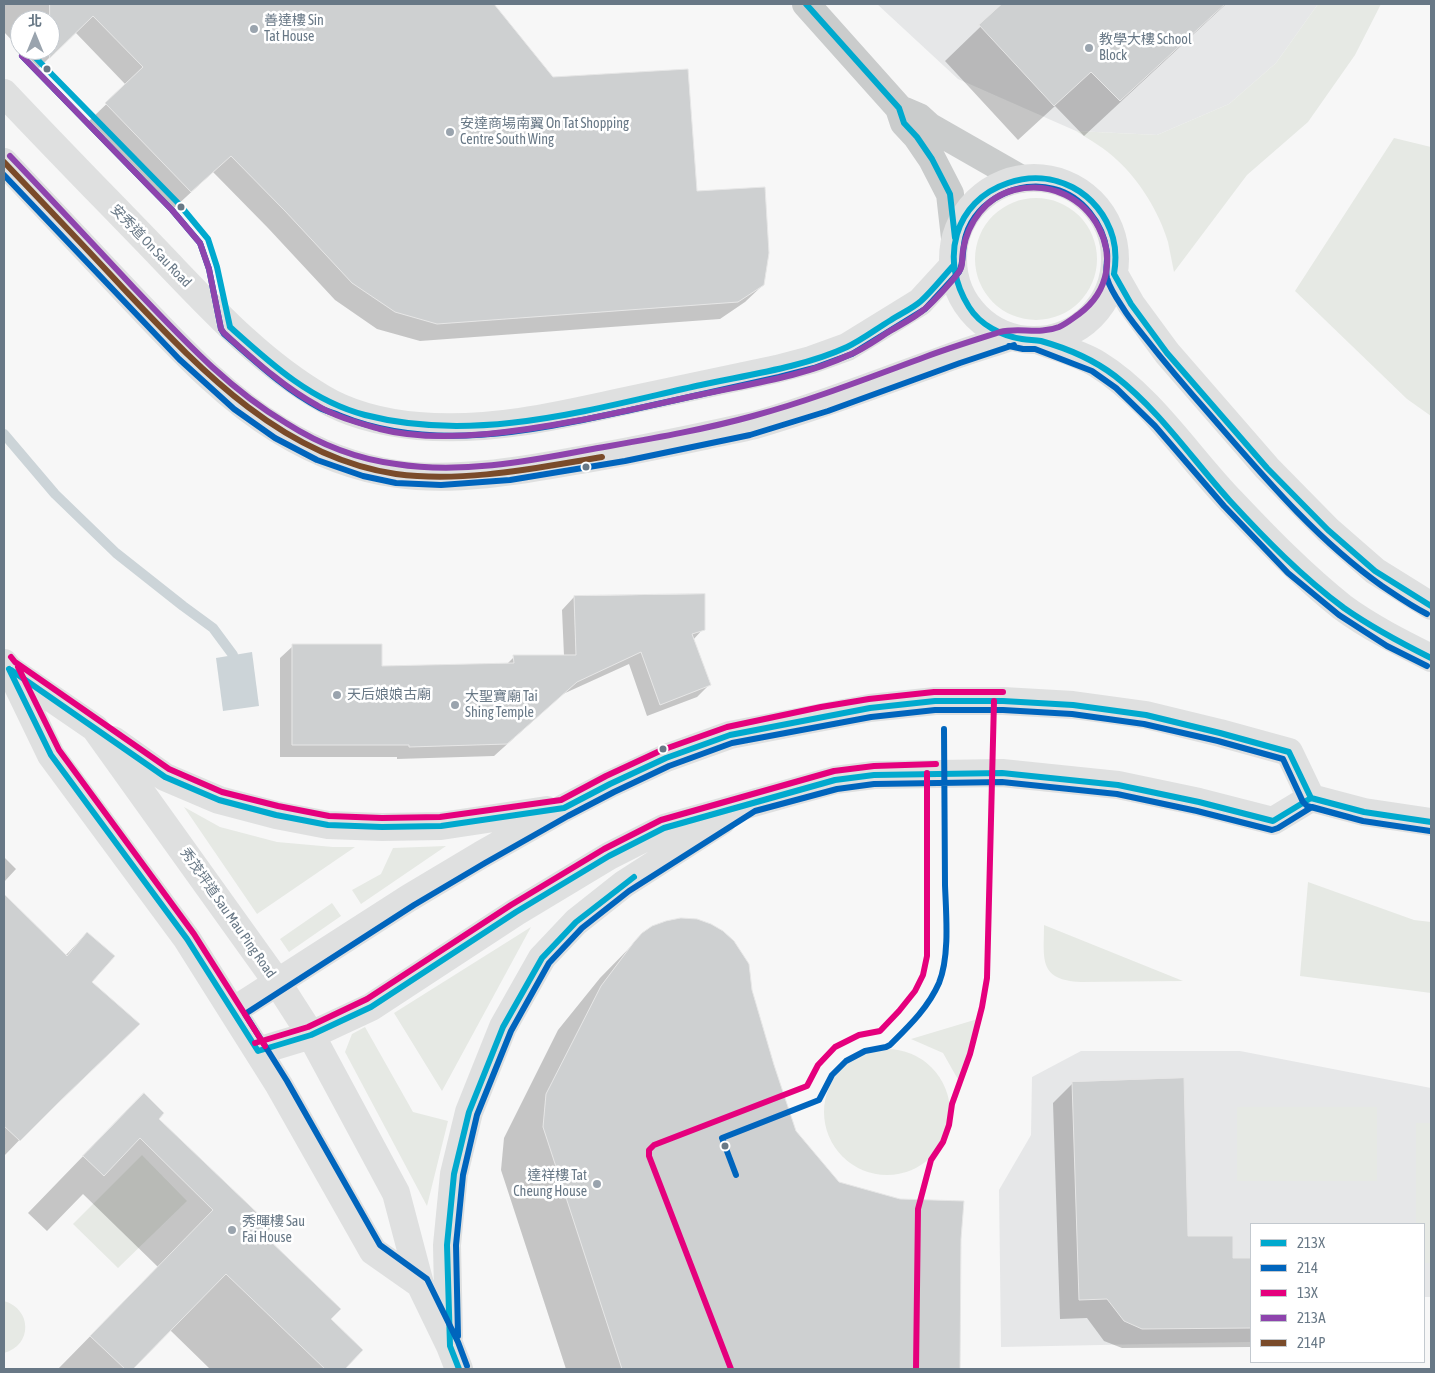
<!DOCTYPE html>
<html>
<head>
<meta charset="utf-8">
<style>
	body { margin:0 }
	#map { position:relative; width:1435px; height:1373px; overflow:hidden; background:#f7f7f7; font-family:"Asap Condensed","Noto Sans TC",sans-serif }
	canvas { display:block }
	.frame { position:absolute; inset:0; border:5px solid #687886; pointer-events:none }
	.legend { position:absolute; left:1250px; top:1223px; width:175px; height:140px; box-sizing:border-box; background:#fff; border:1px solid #c3c9cf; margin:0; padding:6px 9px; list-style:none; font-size:15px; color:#687886 }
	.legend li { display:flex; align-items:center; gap:10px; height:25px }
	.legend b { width:25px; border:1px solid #c3c9cf }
	.north { position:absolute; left:10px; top:10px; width:50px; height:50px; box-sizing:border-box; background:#fff; border:1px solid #c3c9cf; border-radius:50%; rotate:0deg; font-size:14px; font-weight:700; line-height:20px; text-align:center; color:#687886 }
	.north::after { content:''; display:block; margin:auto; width:18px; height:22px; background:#9aa4ae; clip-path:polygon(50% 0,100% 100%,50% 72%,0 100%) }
</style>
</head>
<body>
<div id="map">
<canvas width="1435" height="1373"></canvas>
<div class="frame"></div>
<ul class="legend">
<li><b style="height:6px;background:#00a9ce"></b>213X</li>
<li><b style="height:6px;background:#0065bd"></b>214</li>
<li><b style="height:6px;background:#e5007d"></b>13X</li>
<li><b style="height:6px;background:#8e44ad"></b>213A</li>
<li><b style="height:6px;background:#7a4b2a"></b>214P</li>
</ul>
<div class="north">北</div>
</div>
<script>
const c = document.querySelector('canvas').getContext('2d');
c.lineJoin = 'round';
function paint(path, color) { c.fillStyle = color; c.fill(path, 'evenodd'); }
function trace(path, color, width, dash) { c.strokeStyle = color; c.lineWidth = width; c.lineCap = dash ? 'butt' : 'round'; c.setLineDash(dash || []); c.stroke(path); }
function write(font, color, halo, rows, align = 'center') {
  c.font = font + ' "Asap Condensed","Noto Sans TC",sans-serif'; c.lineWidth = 5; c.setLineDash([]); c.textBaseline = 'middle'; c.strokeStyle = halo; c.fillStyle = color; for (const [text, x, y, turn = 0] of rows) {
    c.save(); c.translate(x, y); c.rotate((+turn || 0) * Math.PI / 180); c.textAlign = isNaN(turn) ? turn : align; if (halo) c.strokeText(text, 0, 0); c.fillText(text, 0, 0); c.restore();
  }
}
paint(new Path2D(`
	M877,4H1318L1276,63L1229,104L1157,135L1076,131L958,79Z
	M1081,1051H1240L1431,1088V1297H1424V1224H1251V1342L1001,1347L999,1190L1031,1135L1032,1077Z`), '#e6e7e8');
paint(new Path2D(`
	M1318,4H1381L1355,55L1308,122L1247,175L1174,272C1172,262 1170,252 1168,242C1159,212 1140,181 1117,160C1105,148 1090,140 1076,131L1157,135L1229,104L1276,63Z
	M1394,138L1431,147V416L1407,399L1295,291Z
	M975 259a61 61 0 1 1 122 0a61 61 0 1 1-122 0Z
	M184,807L220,827L277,842L333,847H355L257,914Z
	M446,846L361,904L352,890L381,874L393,848Z
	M1308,882L1414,920L1431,922V993L1300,976Z
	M332,903L341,916L289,952L280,939Z
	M1044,925L1183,981L1081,982C1038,980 1044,959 1044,925Z
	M531,927L442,1091L394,1013Z
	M981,1018L960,1083L943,1053L911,1039Z
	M365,1027L413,1112L448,1121L427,1206L345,1052L352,1034Z
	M824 1112a63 63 0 1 1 126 0a63 63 0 1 1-126 0Z
	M1237,1107H1377V1181H1237Z
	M1416,1123H1431V1263H1424V1224H1416Z
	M142,1155L187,1201L118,1268L73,1224Z
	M4,1301C32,1309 33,1345 4,1353Z`), '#e6e9e4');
paint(new Path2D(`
	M252,652L259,706L223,711L216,658Z`), '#ccd4d8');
paint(new Path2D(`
	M4,4H492L552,78L696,192L763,285L745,302L720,319L420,341L377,329L335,300L268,228L213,172L173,209L89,121L126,85L75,32L39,68L21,50H50V20H20V49L4,32Z
	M1004,4H1226L1084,136L1055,106L1018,140L945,61Z
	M574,597L703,629L693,640L709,685L697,697L647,716L629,664L563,694L494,756L397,759V757H280V658L293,646L381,667L506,665L514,657L564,656L562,610Z
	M4,857L16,869L4,882Z
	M4,896L65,956L87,933L91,982L31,1128L4,1156Z
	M643,934L751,990L773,1066L795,1131L838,1183L960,1239L959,1369H566L501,1170L504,1138L558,1030L600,978Z
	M1073,1083L1187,1237L1232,1259H1251V1347L1122,1348L1104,1341L1087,1318L1060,1319L1053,1103Z
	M157,1119L263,1235L329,1319L362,1350L343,1369H210L170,1330L131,1369H58L158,1267L83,1194L47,1231L28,1213L88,1151Z`), '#0003');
trace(new Path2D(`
	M4,434L55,494L116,553L183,606L213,628L233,655`), '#ccd4d8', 10);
const building = new Path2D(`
	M50,4H494L553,77L688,69L697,191L765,187L769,253L764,285L738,302L437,324L395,312L352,283L285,211L231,156L191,192L105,103L143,67L93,16L50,58Z
	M1002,4H1225L1120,101L1091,72L1054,106L979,25Z
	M705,594V630L692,634L711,685L660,705L641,652L577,682L507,744L409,747V745H292V644H382V666L514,663L513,655H576L574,596Z
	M4,894L67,956L87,932L115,956L92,982L140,1024L57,1104L20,1141L4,1126Z
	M681,918L697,919L711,924L723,931L734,941L749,964L752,990L774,1065L796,1131L839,1182L900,1199L964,1201L961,1239L960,1369H622L543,1127L546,1094L601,986L634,942L642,933L652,926L666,921Z
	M1184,1078L1188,1236H1233V1258H1251V1328L1142,1329L1124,1321L1107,1299L1079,1300L1072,1082Z
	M144,1093L164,1113L159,1119L272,1227L264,1235L341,1309L331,1319L363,1350L345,1369H325L226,1274L133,1369H125L90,1336L213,1210L140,1138L104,1176L83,1156Z`);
paint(building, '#ced0d1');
trace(building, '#e6e6e6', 1);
trace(new Path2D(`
	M806,4L899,108L904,123L917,137L932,159L950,194L955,238
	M905,111L919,117L930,127L1021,179`), '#cacccc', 28);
trace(new Path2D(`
	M4,93C56,148 109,202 162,257C211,308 260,362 322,398C350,415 386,423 418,426C487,432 554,417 621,402C673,391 725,380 777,369L811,360L847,347L920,302L953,266
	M4,162C47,208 91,254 134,300C179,347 223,396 279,430C315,452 355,468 397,474C453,482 519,471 574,461C618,454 661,445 704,436C721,432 738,429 755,425C818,407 878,383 940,361C963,352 987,345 1011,337
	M953 259a81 81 0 1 1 162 0a81 81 0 1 1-162 0Z
	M1114,274L1131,304L1167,353L1267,468L1328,530L1375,571L1431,606
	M1037,340C1057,348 1079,353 1097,364C1151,397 1189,458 1232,502C1267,539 1302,575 1342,607C1369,627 1401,643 1431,658
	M4,663L9,669L95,728L277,982L311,1035L396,1193L420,1284L450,1346L459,1369
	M10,670L51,755L187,939L279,1085L373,1251L420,1284
	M113,740L165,777L219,800L276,815L328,825L382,827L441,826L547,810
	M233,1011L409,898L481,855L564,808L610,784L666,758L730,735L870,708L935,701H1003L1073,705L1146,715L1220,733L1289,752L1311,798
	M258,1051L311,1035L371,1007L516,912L609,856L664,828L835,780L874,775L1002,773L1118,785L1199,802L1273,821L1311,798L1364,812L1431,822
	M449,1336L447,1245L454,1174L469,1112L503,1027L542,958L576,922L624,884L722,821`), '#dfe0e0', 28);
trace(new Path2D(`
	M806,4L899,108L904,123L917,137L932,159L950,194L955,238
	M28,50L179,204L208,239L217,267L230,327
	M1114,274C1116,262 1116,249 1113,238C1100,192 1053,167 1008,183C954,201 939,260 969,307C980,325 1002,336 1022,339C1028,340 1035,340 1041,341C1066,348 1094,360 1115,376C1160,411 1192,459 1230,501C1265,539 1302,577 1344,608C1371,627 1401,643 1431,658
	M1114,274L1131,304L1167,353L1267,468L1328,530L1375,571L1431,606
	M230,327C270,363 311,401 365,415C477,444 592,409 701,385C747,375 804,367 847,347C862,340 876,329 891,320C900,314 912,309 921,301C932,291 942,278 953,266
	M9,669L51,755L187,939L258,1051L311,1035L371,1007L516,912L609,856L664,828L835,780L874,775L1002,773L1118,785L1199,802L1273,821L1311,798L1364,812L1431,822
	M11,670L165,777L219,800L276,815L328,825L382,827L441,826L564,808L610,784L666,758L730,735L870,708L935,701H1003L1073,705L1146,715L1220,733L1289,752L1311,798
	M459,1369L450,1346L447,1245L454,1174L469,1112L503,1027L542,958L576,922L634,877`), '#00a9ce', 6);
trace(new Path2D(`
	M22,56L172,210L200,243L209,269L221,329L224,334C254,360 284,389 320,408C326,411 334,413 341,416C435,454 540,429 635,409C683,398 731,388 779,377L814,368L852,354L925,309L959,272C964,264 962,246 966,235C976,200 1019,179 1054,189C1082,196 1103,223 1107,252C1108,261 1105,269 1107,278C1110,289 1117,299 1123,308C1129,318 1136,326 1143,335C1165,363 1188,390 1211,416C1264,477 1316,539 1382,586C1397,596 1411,606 1427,614
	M4,175L179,359L234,409L275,438L317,460L363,476L396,483L441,485L510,480L625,461L750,435L828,411L960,363L1014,345
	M1009,346L1023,349H1035L1092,371L1116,388L1155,426L1224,506L1288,573L1339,615L1387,646L1427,666
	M736,1175L722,1138L819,1100L832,1075L846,1061L865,1051L886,1047L890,1045C909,1026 928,1008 939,983C950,956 946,913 945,885C945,833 944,781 944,729
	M458,1336L456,1245L463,1175L477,1115L511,1031L549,963L582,928L629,891L755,811L837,789L874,784L1002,782L1117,794L1197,811L1272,830L1278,828L1312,807L1352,818
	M467,1366L458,1342L427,1279L380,1245L287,1081L245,1014L414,905L485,863L568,816L614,792L669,766L732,743L871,717L935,710H1003L1072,714L1144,724L1218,741L1283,759L1303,802L1307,806L1363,821L1430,831`), '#0065bd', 6);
trace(new Path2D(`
	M11,657L15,662L169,769L222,792L278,806L329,816L382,818L440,817L561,800L606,776L662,750L727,727L821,707L869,699L934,692H1003
	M18,667L59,750L194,934L265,1046
	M255,1043L308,1027L367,999L511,905L604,849L661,820L834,771L874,766L936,764
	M731,1369L649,1156V1150L654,1145L807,1086L818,1065L835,1047L859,1035L880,1031L899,1011L915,991L923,975L927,956V773
	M916,1369L918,1209L931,1160L943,1142L949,1125L952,1104L970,1054L982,1007L987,978L994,701`), '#e5007d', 6);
trace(new Path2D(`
	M10,156C52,200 93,244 134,288C181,337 227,388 286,423C319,444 357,459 396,464C459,474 525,462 587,450C643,440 699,431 753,416C812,400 868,378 925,357C949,348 975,340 1000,332C1019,327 1039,335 1059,327C1066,324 1072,319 1079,314C1142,267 1090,171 1014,190C986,197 968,222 963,250C962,256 963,263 961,268C959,275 932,303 926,308C916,317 902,324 890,331C877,339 864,349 849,355C802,377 749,384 699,395C629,410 559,427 487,434C452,437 414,438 380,429C359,423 336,417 318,406C283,387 253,359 224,333L221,329L209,269L200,243L172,210L22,56`), '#8e44ad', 6);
trace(new Path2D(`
	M4,162C44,204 84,246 123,288C199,368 281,457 396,474C464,483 535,468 602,457`), '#7a4b2a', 6);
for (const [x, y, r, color] of [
	[254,29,5,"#9aa4ae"],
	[1089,48,5,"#9aa4ae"],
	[47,69,4.5,"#687886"],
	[450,132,5,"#9aa4ae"],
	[181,207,4.5,"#687886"],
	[586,467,4.5,"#687886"],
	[337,695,5,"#9aa4ae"],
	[455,705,5,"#9aa4ae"],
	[663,749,4.5,"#687886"],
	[725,1146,4.5,"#687886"],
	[597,1184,5,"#9aa4ae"],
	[232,1230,5,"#9aa4ae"]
]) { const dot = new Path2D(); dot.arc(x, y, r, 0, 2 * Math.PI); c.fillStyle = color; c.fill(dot); trace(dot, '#fff', 2); }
write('14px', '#687886', '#fff', [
	["善達樓 Sin",264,21],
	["Tat House",264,37],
	["教學大樓 School",1099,40],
	["Block",1099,56],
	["安達商場南翼 On Tat Shopping",460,124],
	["Centre South Wing",460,140],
	["天后娘娘古廟",347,695],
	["大聖寶廟 Tai",465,697],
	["Shing Temple",465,713],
	["達祥樓 Tat",587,1176,"right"],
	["Cheung House",587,1192,"right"],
	["秀暉樓 Sau",242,1222],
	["Fai House",242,1238]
], 'left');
write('14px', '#687886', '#fff', [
	["安秀道 On Sau Road",151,246,46],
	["秀茂坪道 Sau Mau Ping Road",228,913,55]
]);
</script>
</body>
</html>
